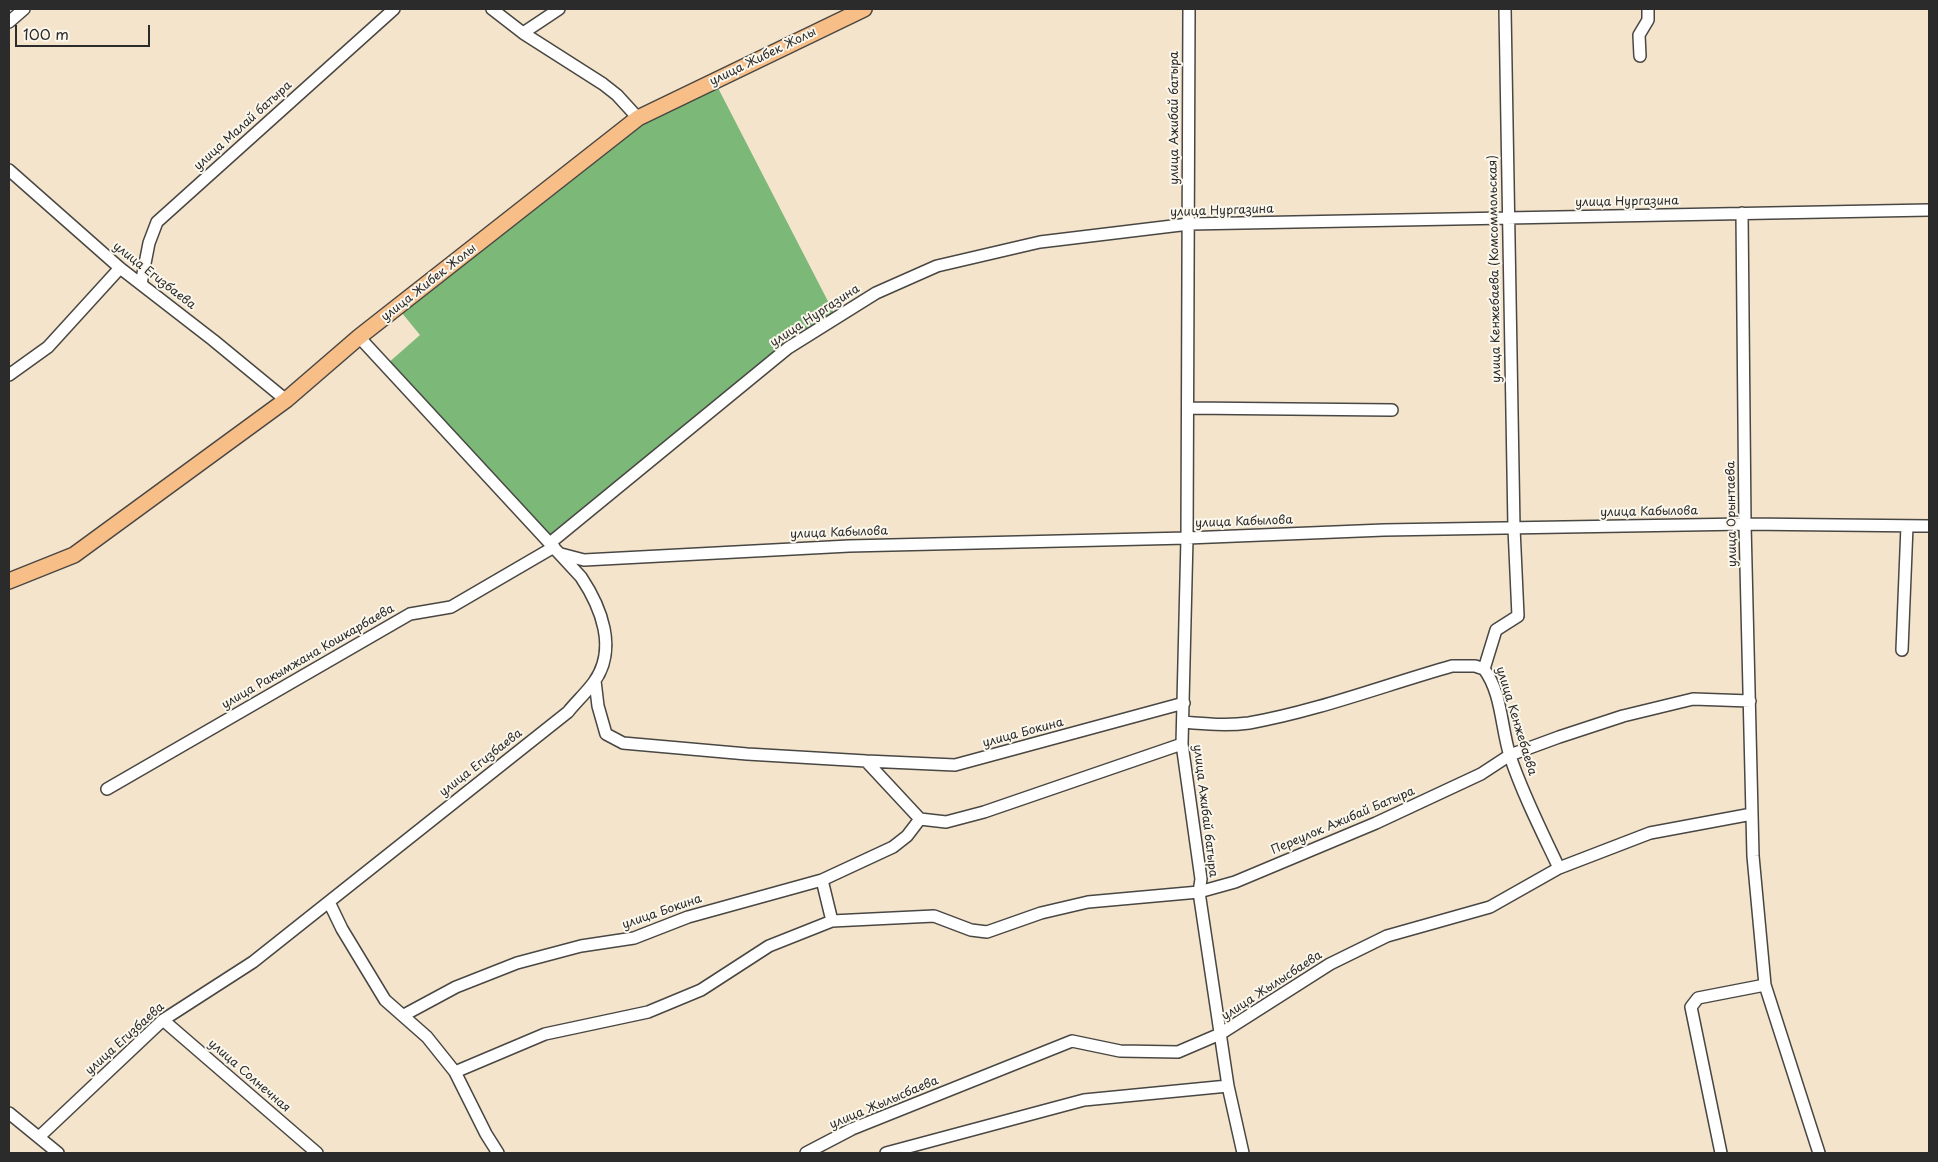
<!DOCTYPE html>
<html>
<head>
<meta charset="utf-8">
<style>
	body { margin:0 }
	#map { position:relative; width:1938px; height:1162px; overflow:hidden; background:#f4e4cb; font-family:"Playpen Sans",sans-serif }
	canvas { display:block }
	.frame { position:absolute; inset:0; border:10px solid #2b2b2b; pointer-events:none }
	.scale { position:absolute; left:15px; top:25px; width:135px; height:22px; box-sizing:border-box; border:2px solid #2b2b2b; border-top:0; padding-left:6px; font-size:15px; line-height:18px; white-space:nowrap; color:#2b2b2b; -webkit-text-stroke:4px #fbf7ec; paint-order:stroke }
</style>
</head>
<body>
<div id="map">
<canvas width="1938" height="1162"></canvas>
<div class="frame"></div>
<div class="scale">100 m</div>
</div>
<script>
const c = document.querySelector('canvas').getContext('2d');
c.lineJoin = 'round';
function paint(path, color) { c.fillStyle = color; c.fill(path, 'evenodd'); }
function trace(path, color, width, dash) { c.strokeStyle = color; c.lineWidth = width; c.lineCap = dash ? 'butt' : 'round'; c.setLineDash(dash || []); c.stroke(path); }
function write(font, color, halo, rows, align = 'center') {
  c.font = font + ' "Playpen Sans",sans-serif'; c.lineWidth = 4; c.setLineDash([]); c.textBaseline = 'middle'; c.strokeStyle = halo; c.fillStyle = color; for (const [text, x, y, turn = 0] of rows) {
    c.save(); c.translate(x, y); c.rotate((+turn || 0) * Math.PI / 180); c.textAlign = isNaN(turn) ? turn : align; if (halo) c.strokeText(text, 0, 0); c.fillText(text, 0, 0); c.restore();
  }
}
paint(new Path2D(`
	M717,86L834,313L549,540L387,364L420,335L402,313L642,123Z`), '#7cb877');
const minor = new Path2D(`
	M492,9L523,33L603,84L617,95L638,118
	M1189,9L1187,538L1182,744L1201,879L1199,892L1228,1086L1243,1153
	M9,22L24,9
	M523,33L559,9
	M1640,56L1639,35L1648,20V9
	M9,170L120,268L213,340L286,400
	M1742,213L1745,524L1753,856L1765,985L1819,1153
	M141,284L149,243L157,222L394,9
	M9,375L48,347L120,268
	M1188,408L1392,410
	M550,543L788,348L876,293L937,266L1040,242L1189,224L1929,210
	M561,554L584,560L849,546L1187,538L1384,530L1745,524L1929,526
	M1902,650L1907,526
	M1484,669L1496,630L1518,616L1514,528L1505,9
	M1484,669C1502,693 1501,728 1510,756C1523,795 1542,832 1559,868
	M595,681L598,706L606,734L623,743L747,754L866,761L920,819L946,822L984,812L1182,744
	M1184,722C1205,724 1227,726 1249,723C1317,711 1385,685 1452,666H1475L1484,669
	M866,761L955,765L1184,703
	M107,789L410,614L451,607L554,547
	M822,880L832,921
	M329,902L342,929L385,1000L427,1037L455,1072L486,1134L498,1153
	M404,1015L456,987L517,963L581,946L634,938L688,917L822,880L893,847L907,836L920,819
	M163,1020L317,1153
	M455,1072L545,1034L648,1012L701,990L769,946L832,921L934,916L971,930L987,932L1041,913L1088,902L1199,892L1235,882L1376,823L1481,774L1510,755L1559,737L1623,716L1693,699L1750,701
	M9,1113L58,1153
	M40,1136L163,1020L253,962L568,712C576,702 586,693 594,682C618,649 601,607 581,577L359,337
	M806,1153L852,1129L1072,1041L1120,1051L1178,1052L1220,1034L1330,964L1387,936L1490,907L1559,868L1650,833L1752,814
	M886,1153L1084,1100L1228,1086
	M1721,1153L1691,1007L1698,998L1765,985`);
const major = new Path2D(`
	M9,581L74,555L286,400L359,337L638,118L864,9`);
trace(minor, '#494743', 14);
trace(major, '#494743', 18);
trace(minor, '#fff', 11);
trace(major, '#f7be88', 15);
write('12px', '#2b2b2b', '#fbf7ec', [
	["улица Жибек Жолы",763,57,-26],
	["улица Ажибай батыра",1175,118,-90],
	["улица Малай батыра",243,126,-42],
	["улица Нургазина",1627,202,-1],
	["улица Нургазина",1222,211,-2],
	["улица Кенжебаева (Комсоммольская)",1495,269,-91],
	["улица Егизбаева",154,276,38],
	["улица Жибек Жолы",429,283,-38],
	["улица Нургазина",815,316,-33],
	["улица Кабылова",1649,512,-1],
	["улица Орынтаева",1732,514,-91],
	["улица Кабылова",1244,522,-2],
	["улица Кабылова",839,533,-2],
	["улица Ракымжана Кошкарбаева",308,657,-30],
	["улица Кенжебаева",1516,721,73],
	["улица Бокина",1023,733,-15],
	["улица Егизбаева",481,763,-38],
	["улица Ажибай батыра",1205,811,83],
	["Переулок Ажибай Батыра",1343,821,-23],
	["улица Бокина",662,912,-19],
	["улица Жылысбаева",1272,986,-33],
	["улица Егизбаева",125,1039,-42],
	["улица Солнечная",249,1076,41],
	["улица Жылысбаева",884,1103,-23]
]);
</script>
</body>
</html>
